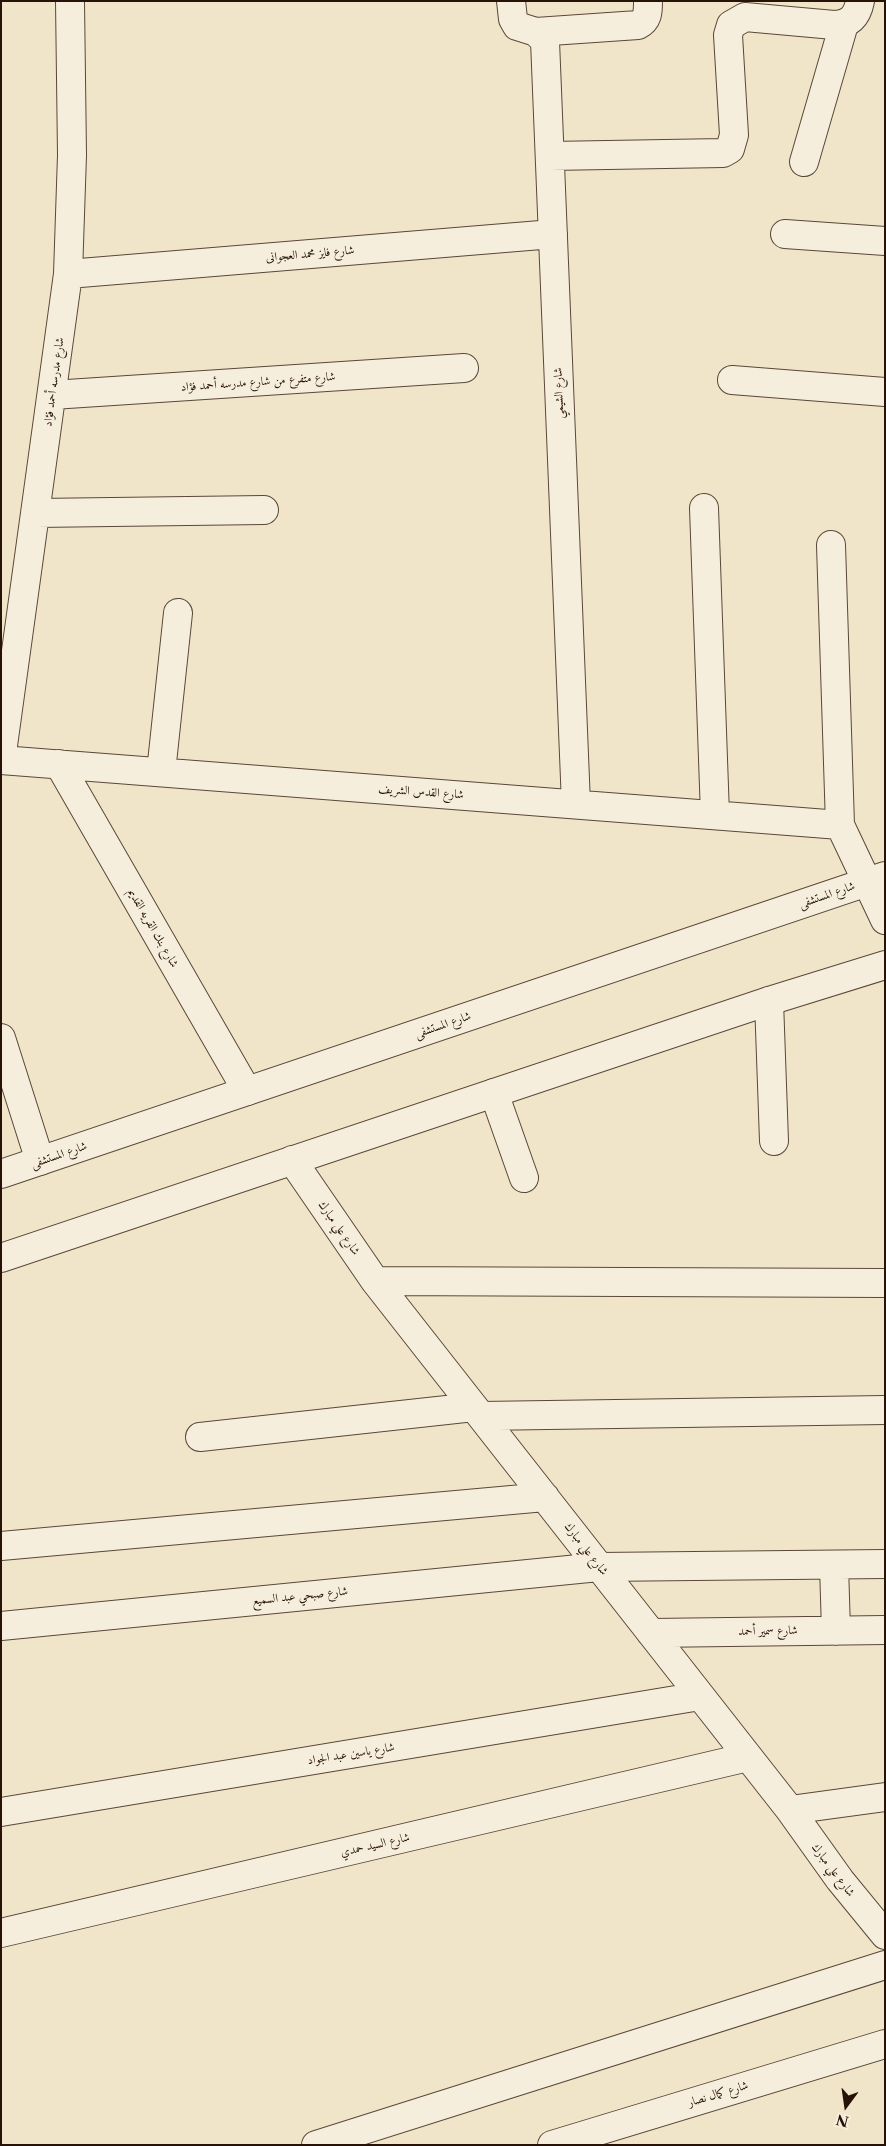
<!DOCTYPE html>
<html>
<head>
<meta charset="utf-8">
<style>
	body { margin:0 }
	#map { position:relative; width:886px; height:2146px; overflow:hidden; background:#f1e5c9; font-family:"Libre Caslon Text",serif }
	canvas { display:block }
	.frame { position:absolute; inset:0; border:2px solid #271208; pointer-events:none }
	.north { position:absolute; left:821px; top:2081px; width:50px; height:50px; -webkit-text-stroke:4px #f6eedc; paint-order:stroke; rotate:194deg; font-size:14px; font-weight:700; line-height:20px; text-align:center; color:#271208 }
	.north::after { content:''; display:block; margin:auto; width:18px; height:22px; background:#271208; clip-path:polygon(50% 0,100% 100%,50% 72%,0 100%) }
</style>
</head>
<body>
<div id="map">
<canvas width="886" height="2146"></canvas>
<div class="frame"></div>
<div class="north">N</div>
</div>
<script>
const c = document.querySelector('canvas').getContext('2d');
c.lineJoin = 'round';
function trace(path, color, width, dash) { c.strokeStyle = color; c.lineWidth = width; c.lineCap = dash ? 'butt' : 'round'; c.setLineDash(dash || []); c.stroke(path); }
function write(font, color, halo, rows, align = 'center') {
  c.font = font + ' "Libre Caslon Text",Amiri,serif'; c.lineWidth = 4.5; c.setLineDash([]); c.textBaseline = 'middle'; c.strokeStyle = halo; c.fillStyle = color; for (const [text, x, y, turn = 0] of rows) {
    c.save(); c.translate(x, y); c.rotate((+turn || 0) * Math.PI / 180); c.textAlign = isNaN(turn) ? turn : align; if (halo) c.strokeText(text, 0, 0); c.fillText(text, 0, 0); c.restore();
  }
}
const minor = new Path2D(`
	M511,1L513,19L517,26L536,32L545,41L576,804
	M536,32L638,25C648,20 648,12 648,1
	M550,156L723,153L730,149L734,135L728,35L731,25L745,17L834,25C850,24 857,17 860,1
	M804,162L844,24
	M785,234L885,241
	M68,274L553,234
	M732,380L885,392
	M52,395L464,368
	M704,508L715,815
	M36,513L264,510
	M831,545L840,825L885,920
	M1,760L840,825
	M1,760L68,274L72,155L70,1
	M59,764L247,1091
	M161,772L178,613
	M769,1001L774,1141
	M1,1038L40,1161
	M494,1093L524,1178
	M292,1160L375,1281L790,1810L840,1880L885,1935
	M375,1281L885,1283
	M481,1416L885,1410
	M200,1437L474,1407
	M1,1546L545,1497
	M834,1565L836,1631
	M1,1626L599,1567L885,1564
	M651,1633L885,1630
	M790,1810L885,1797
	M1,1812L700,1696
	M1,1933L748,1757
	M316,2145L885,1965
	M552,2145L885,2044`);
const tertiary = new Path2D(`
	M1,1174L885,876
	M1,1258L769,1001L885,965`);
trace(minor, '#5a4738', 30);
trace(tertiary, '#5a4738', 30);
trace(minor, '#f6eedc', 28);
trace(tertiary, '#f6eedc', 28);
write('12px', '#271208', '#f6eedc', [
	["شارع فايز محمد العجوانى",310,254,-5],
	["شارع مدرسه أحمد فؤاد",54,382,-82],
	["شارع متفرع من شارع مدرسه أحمد فؤاد",258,382,-4],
	["شارع الشيمي",559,393,-92],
	["شارع القدس الشريف",421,792,4],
	["شارع المستشفى",827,895,-19],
	["شارع بنك القريه القديم",153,928,60],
	["شارع المستشفى",443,1025,-19],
	["شارع المستشفى",59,1155,-19],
	["شارع علي مبارك",339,1228,55],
	["شارع علي مبارك",586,1549,52],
	["شارع صبحي عبد السميع",300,1596,-6],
	["شارع سمير أحمد",768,1631,-1],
	["شارع ياسين عبد الجواد",351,1754,-9],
	["شارع السيد حمدي",375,1845,-13],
	["شارع علي مبارك",833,1870,53],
	["شارع كمال نصار",718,2094,-17]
]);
</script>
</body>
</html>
